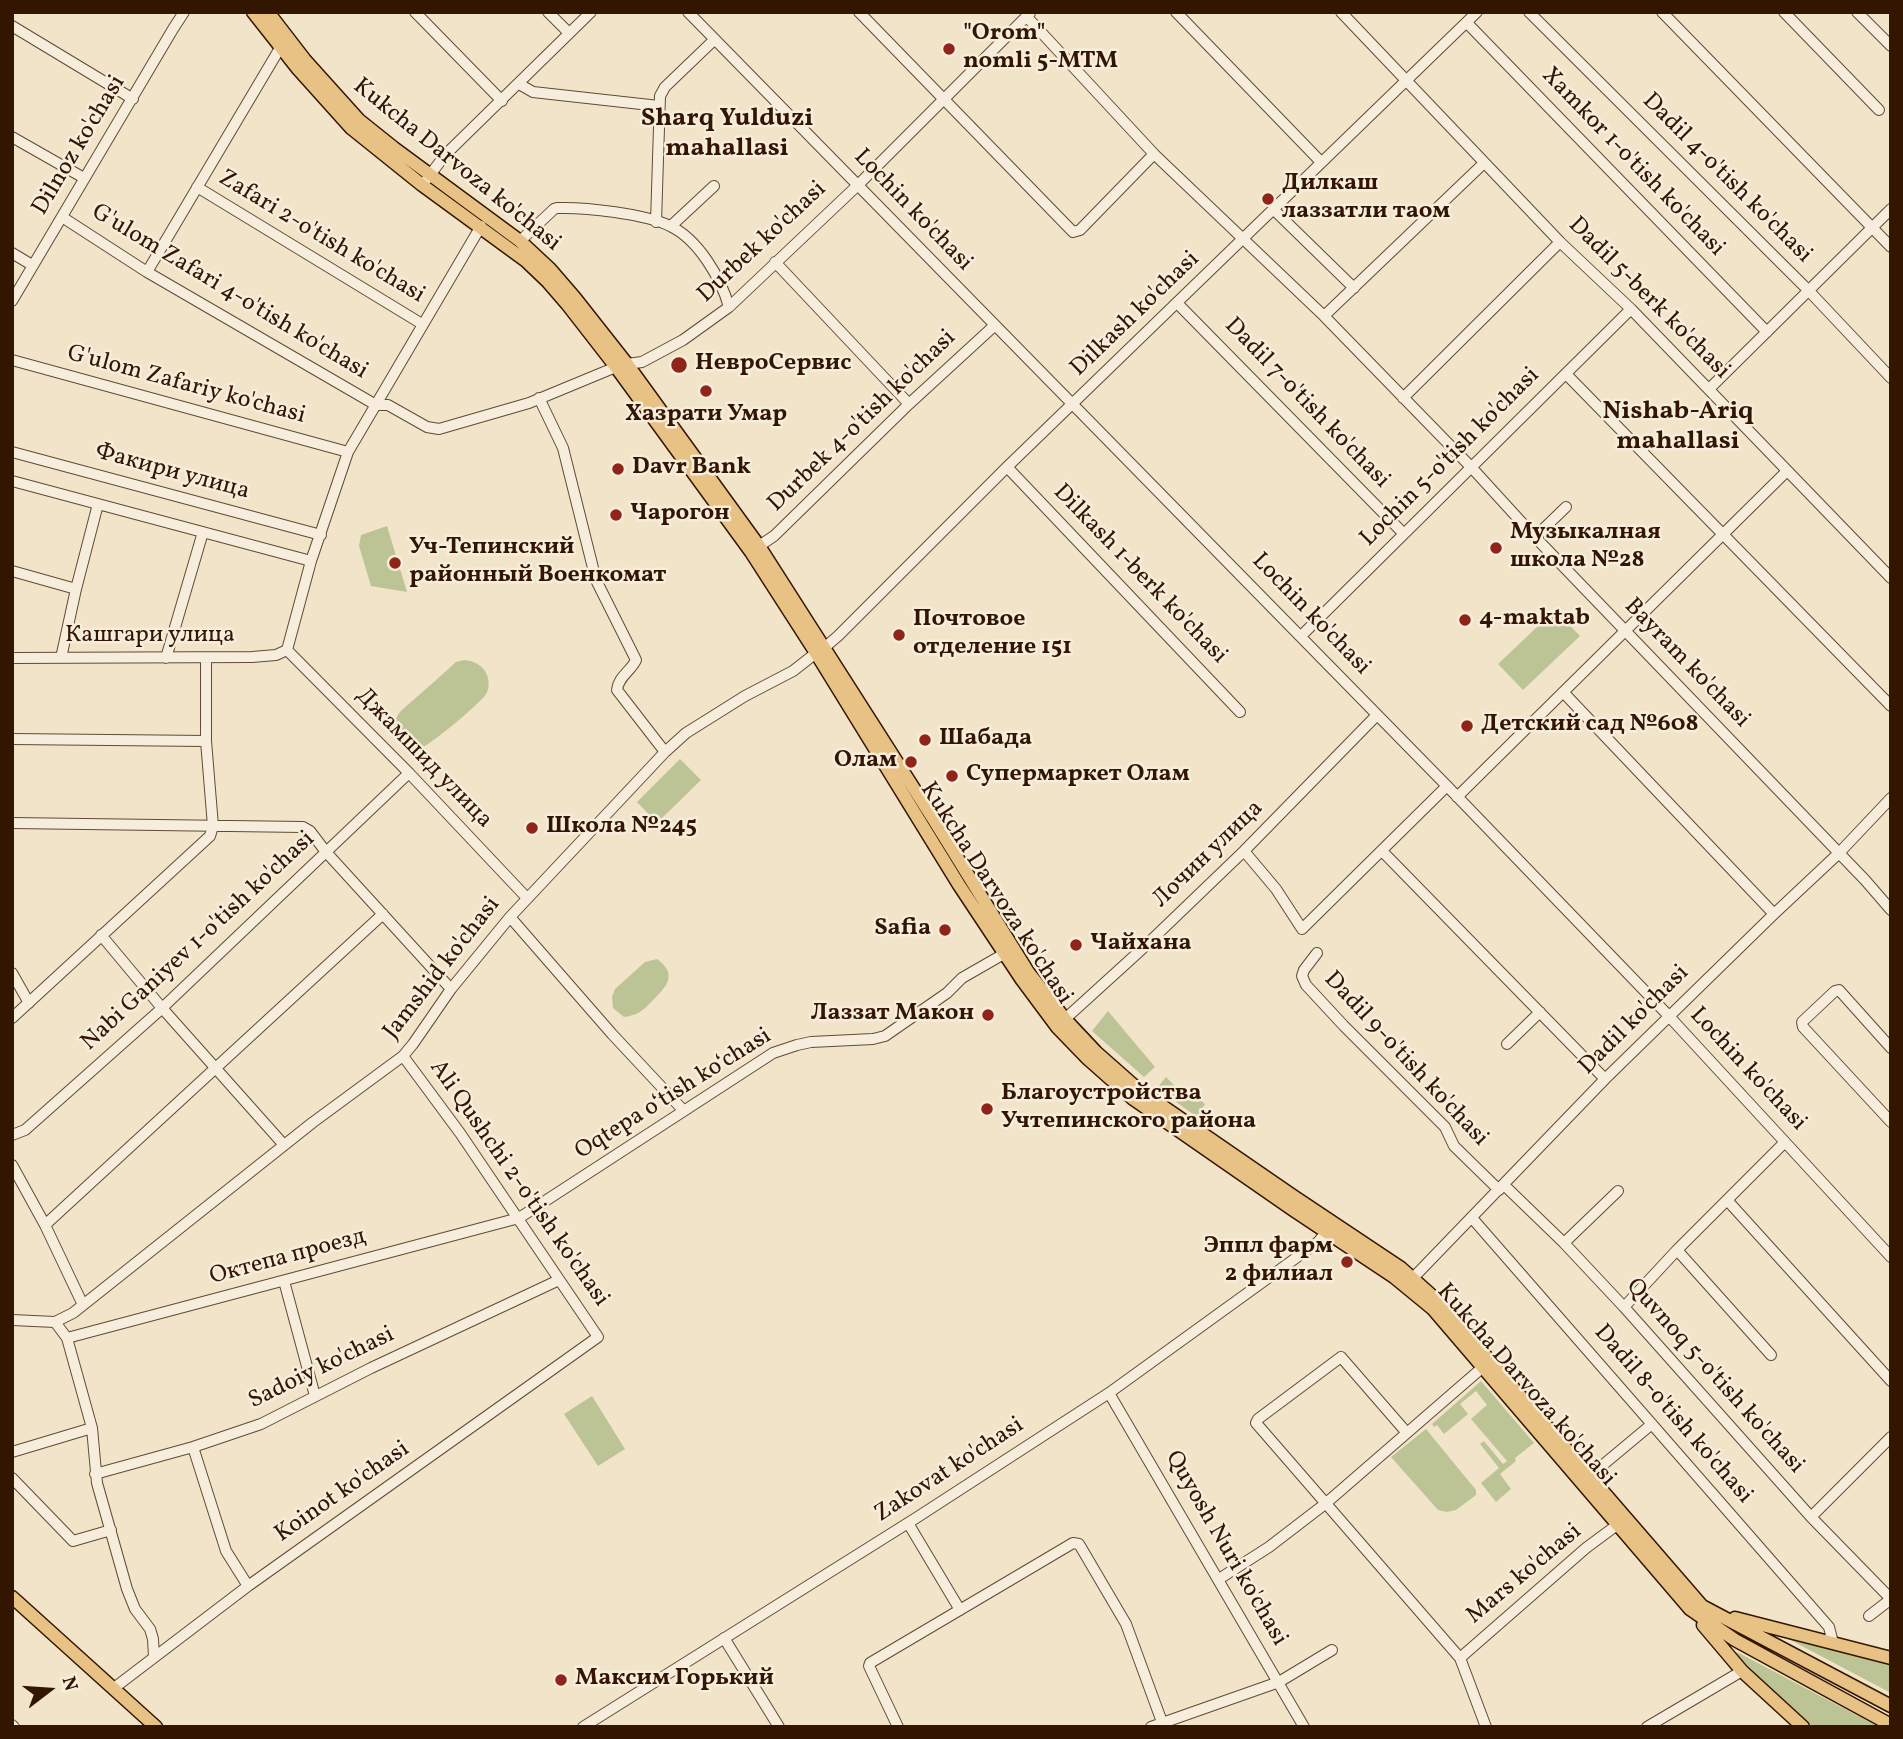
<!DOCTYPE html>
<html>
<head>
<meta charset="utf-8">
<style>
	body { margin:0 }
	#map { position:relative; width:1903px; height:1739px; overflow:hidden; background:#f1e4c9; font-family:Vollkorn,serif }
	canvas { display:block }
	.frame { position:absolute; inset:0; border:14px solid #331602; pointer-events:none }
	.north { position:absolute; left:14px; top:1655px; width:70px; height:70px; -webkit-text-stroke:5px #f6eddc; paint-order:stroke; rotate:73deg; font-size:19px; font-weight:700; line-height:28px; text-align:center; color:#331602 }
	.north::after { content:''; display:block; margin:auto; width:24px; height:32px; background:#331602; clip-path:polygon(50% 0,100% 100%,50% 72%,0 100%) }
</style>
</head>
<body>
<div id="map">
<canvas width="1903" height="1739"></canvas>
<div class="frame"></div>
<div class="north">N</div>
</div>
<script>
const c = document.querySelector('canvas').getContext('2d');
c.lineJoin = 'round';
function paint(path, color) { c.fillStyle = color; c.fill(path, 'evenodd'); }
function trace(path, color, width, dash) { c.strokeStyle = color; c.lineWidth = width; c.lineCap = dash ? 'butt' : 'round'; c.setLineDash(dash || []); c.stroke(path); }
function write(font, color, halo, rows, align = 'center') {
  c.font = font + ' Vollkorn,serif'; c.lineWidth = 5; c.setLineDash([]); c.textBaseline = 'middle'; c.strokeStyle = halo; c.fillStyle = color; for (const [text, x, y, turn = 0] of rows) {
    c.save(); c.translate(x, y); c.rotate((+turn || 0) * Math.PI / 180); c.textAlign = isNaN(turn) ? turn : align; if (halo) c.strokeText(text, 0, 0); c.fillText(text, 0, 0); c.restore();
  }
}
paint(new Path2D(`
	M387,526L407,592L371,586L359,546L361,535Z
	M1555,610L1580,636L1523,690L1498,664Z
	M464,660C475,661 485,666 488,678C489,683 489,690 486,694C481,703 428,747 419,749C394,753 386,724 403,709C421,693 439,678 456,662Z
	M680,759L701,780L657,823L637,802Z
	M657,959C675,972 670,983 657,996C645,1008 641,1015 624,1017L613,1008L612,997L615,989L645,962Z
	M1108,1011L1155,1067L1144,1077L1092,1031Z
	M1166,1077L1176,1087H1184L1205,1104L1197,1117L1157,1088Z
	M1481,1381L1534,1443L1515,1458L1516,1461L1500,1474L1511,1489L1496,1502L1481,1483L1499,1468L1480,1444L1484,1441L1503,1464L1507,1461L1471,1419L1487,1405L1476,1391L1460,1404L1468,1414L1444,1434L1437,1425L1434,1427L1432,1424Z
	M592,1396L625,1449L598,1466L564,1414Z
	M1426,1429L1476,1490V1495L1456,1510L1447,1512L1438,1510L1391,1457Z
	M1781,1635L1891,1664V1693Z
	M1737,1652L1879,1727H1814L1760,1682L1736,1654Z`), '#bcc495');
const minor = new Path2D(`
	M415,12L502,101
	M548,12L569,33
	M688,12L1447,786L1666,1013L1891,1257
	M859,12L1073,232L1080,230L1154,154
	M1176,12L1321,162
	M1341,12L1560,242L1631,309L1891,578
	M1529,12L1808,290L1891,378
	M1662,12L1891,247
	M1784,12L1879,110
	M1857,12L1891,46
	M1026,16L1154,154L1324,316L1472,468L1535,537L1865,880L1891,910
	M1467,23L1767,332
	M12,26L133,99
	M519,84L533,92L659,106
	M12,137L84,178
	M427,179L445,155L591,12
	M197,187L422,324
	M1273,209L1354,288
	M62,217L147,272L376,405H388L427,427L439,429L529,403L616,367
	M656,222L660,96L665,87L714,40
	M671,226L714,186
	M520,241L554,209L557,208C585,207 646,214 670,226C698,239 721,278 729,307
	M12,253L32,265
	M775,262L909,404
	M147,272L280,48
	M12,301L173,29L184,12
	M1178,304L1404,534
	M1324,316L1484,163
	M12,360L348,452
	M627,364L642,362L683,340L729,307L858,185L1030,13
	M1566,374L1891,706
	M1709,389L1891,209
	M539,398L563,448L596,580L636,660C631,671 618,677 617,690L665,752
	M1403,398L1560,242
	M12,452L321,535
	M1007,467L1240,712
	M12,481L311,561
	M1535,537L1566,507
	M759,546L774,536L909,404L994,326
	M12,571L76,589
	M1301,636L1631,309
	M824,648L838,636L1007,467L1477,12
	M287,650L311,561L348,452L481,226
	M287,650L409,773L527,898
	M12,658L252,657L276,655L287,650
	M61,658L76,589L98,504
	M166,658L203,532
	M1563,692L1774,914
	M12,739L206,741
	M1457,797L1787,471
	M12,823L303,827L310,831L326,852L451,989
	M1244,851L1276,889L1302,929L1447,786
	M1382,851L1605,1079
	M510,917L612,1034L683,1110
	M101,935L162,1008L284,1145
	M1317,953L1304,970L1302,976L1306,985L1344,1026L1445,1127L1454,1146L1499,1190
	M12,973L29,1003
	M12,1018L210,836L213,826L206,741V659
	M1065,1019L1142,949L1244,851L1377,715
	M1507,1044L1540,1012
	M1891,1048L1839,990L1835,991L1802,1022L1803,1027L1891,1122
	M12,1135L25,1130L159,1011L409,773
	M12,1165L45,1225L83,1305
	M1504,1185L1564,1243L1624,1307L1811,1517L1891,1599
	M1727,1200L1891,1381
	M1472,1218L1829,1627L1833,1643
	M45,1225L383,914
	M1564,1243L1618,1191
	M1677,1250L1771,1355
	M1413,1278L1605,1079L1774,914L1839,853L1891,798
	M284,1281L315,1396
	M1624,1307L1677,1250L1785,1142
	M12,1320L55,1322L73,1313L312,1123L403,1056L413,1044L451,989L510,917L665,752L686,733L745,696L793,671L816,653
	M55,1322L67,1338L92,1428L97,1483L127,1589L135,1609L150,1629L153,1639L154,1657
	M67,1338L519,1218L773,1053L797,1045L811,1042L873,1039L885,1036L947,993L962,978L1009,951
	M1109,1393L1304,1727
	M1407,1433L1341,1357L1258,1419L1256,1423L1460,1658L1486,1727
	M193,1447L226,1551L248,1586
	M12,1452L92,1428
	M95,1474L193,1447L261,1424L371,1368L559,1280
	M12,1478L73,1541L111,1530
	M1586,1479L1652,1424
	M1811,1517L1891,1437
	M908,1523L960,1610
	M1219,1579L1269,1547L1325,1504L1483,1367
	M1869,1616L1891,1599
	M724,1638L779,1727
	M1460,1658L1586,1548L1617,1525
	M114,1688L248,1586L598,1337L460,1133L403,1056
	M12,1725L14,1727
	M583,1727L916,1518L1109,1393L1318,1242L1326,1232
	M898,1727L869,1666L870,1663L1073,1543L1079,1544L1126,1624L1162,1722
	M1151,1727L1279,1682L1332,1650
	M1647,1727L1742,1671`);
const major = new Path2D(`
	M253,12L298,69L351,128L422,185L526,261L548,282L567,304L616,367L751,552L816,653L959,885L1022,980L1057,1027L1088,1059L1132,1098L1292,1209L1394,1277L1433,1309L1690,1609L1735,1640L1891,1725
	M268,12L305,60L359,120L394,148L520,241L550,269L575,298L627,364L759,546L934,820L1028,972L1065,1019L1096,1052L1139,1090L1293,1196L1401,1268L1439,1302L1702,1606L1891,1706
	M12,1597L156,1727
	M1735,1618L1891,1658
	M1703,1625L1742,1671L1803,1727`);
trace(minor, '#624a34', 12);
trace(major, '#331602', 15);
trace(minor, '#f6eddc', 10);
trace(major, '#e8c284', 12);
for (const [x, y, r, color] of [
	[949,49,7,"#8f2418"],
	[1268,199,7,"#8f2418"],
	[679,365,9,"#8f2418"],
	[706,391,7,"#8f2418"],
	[618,469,7,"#8f2418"],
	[616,515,7,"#8f2418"],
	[1496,548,7,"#8f2418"],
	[395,563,7,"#8f2418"],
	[1465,620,7,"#8f2418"],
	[899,635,7,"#8f2418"],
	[1467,726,7,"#8f2418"],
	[925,740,7,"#8f2418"],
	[911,762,7,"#8f2418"],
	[952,776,7,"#8f2418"],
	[532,828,7,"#8f2418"],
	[945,930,7,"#8f2418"],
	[1076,945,7,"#8f2418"],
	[988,1015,7,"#8f2418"],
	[987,1109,7,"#8f2418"],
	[1347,1262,7,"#8f2418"],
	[561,1680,7,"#8f2418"]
]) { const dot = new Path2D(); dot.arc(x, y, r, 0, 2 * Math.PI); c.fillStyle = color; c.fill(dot); trace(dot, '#f6eddc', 2.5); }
write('bold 24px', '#331602', '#f6eddc', [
	["\"Orom\"",963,35],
	["nomli 5-MTM",963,63],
	["Дилкаш",1282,185],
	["лаззатли таом",1282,213],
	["НевроСервис",695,365],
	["Хазрати Умар",706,416,"center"],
	["Davr Bank",632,469],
	["Чарогон",630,515],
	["Музыкалная",1510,534],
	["школа №28",1510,562],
	["Уч-Тепинский",409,549],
	["районный Военкомат",409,577],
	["4-maktab",1479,620],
	["Почтовое",913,621],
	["отделение 151",913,649],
	["Детский сад №608",1481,726],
	["Шабада",939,740],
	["Олам",897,762,"right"],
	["Супермаркет Олам",966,776],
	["Школа №245",546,828],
	["Safia",931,930,"right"],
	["Чайхана",1090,945],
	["Лаззат Макон",974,1015,"right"],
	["Благоустройства",1001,1095],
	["Учтепинского района",1001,1123],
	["Эппл фарм",1333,1248,"right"],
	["2 филиал",1333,1276,"right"],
	["Максим Горький",575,1680]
], 'left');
write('24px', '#331602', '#f6eddc', [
	["Dilnoz ko'chasi",80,146,-59],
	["Xamkor 1-o'tish ko'chasi",1632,163,46],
	["Kukcha Darvoza ko'chasi",456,166,39],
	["Dadil 4-o'tish ko'chasi",1726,179,45],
	["Lochin ko'chasi",912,211,46],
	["Zafari 2-o'tish ko'chasi",321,238,31],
	["Durbek ko'chasi",763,243,-43],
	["G'ulom Zafari 4-o'tish ko'chasi",229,293,31],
	["Dadil 5-berk ko'chasi",1648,299,45],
	["Dilkash ko'chasi",1136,315,-44],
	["G'ulom Zafariy ko'chasi",186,386,15],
	["Dadil 7-o'tish ko'chasi",1306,404,46],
	["Durbek 4-o'tish ko'chasi",863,422,-44],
	["Lochin 5-o'tish ko'chasi",1451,458,-45],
	["Факири улица",172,473,15],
	["Dilkash 1-berk ko'chasi",1139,575,46],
	["Lochin ko'chasi",1310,615,46],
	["Кашгари улица",150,637],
	["Bayram ko'chasi",1686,664,46],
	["Джамшид улица",423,759,46],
	["Лочин улица",1209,855,-44],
	["Kukcha Darvoza ko'chasi",995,894,57],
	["Nabi Ganiyev 1-o'tish ko'chasi",199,942,-43],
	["Jamshid ko'chasi",443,969,-52],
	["Dadil ko'chasi",1635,1021,-45],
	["Dadil 9-o'tish ko'chasi",1405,1060,47],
	["Lochin ko'chasi",1747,1070,47],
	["Oqtepa oʻtish koʻchasi",674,1095,-32],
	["Ali Qushchi 2-o'tish ko'chasi",518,1184,55],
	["Октепа проезд",288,1258,-15],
	["Sadoiy ko'chasi",322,1369,-26],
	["Quvnoq 5-o'tish ko'chasi",1714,1377,48],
	["Kukcha Darvoza ko'chasi",1525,1386,49],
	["Dadil 8-o'tish ko'chasi",1672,1415,49],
	["Zakovat ko'chasi",950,1471,-33],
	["Koinot ko'chasi",343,1493,-35],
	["Quyosh Nuri ko'chasi",1225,1549,60],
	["Mars ko'chasi",1525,1575,-40]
]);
write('bold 26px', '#331602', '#f6eddc', [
	["Sharq Yulduzi",727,120],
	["mahallasi",727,150],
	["Nishab-Ariq",1678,413],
	["mahallasi",1678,443]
]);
</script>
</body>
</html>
